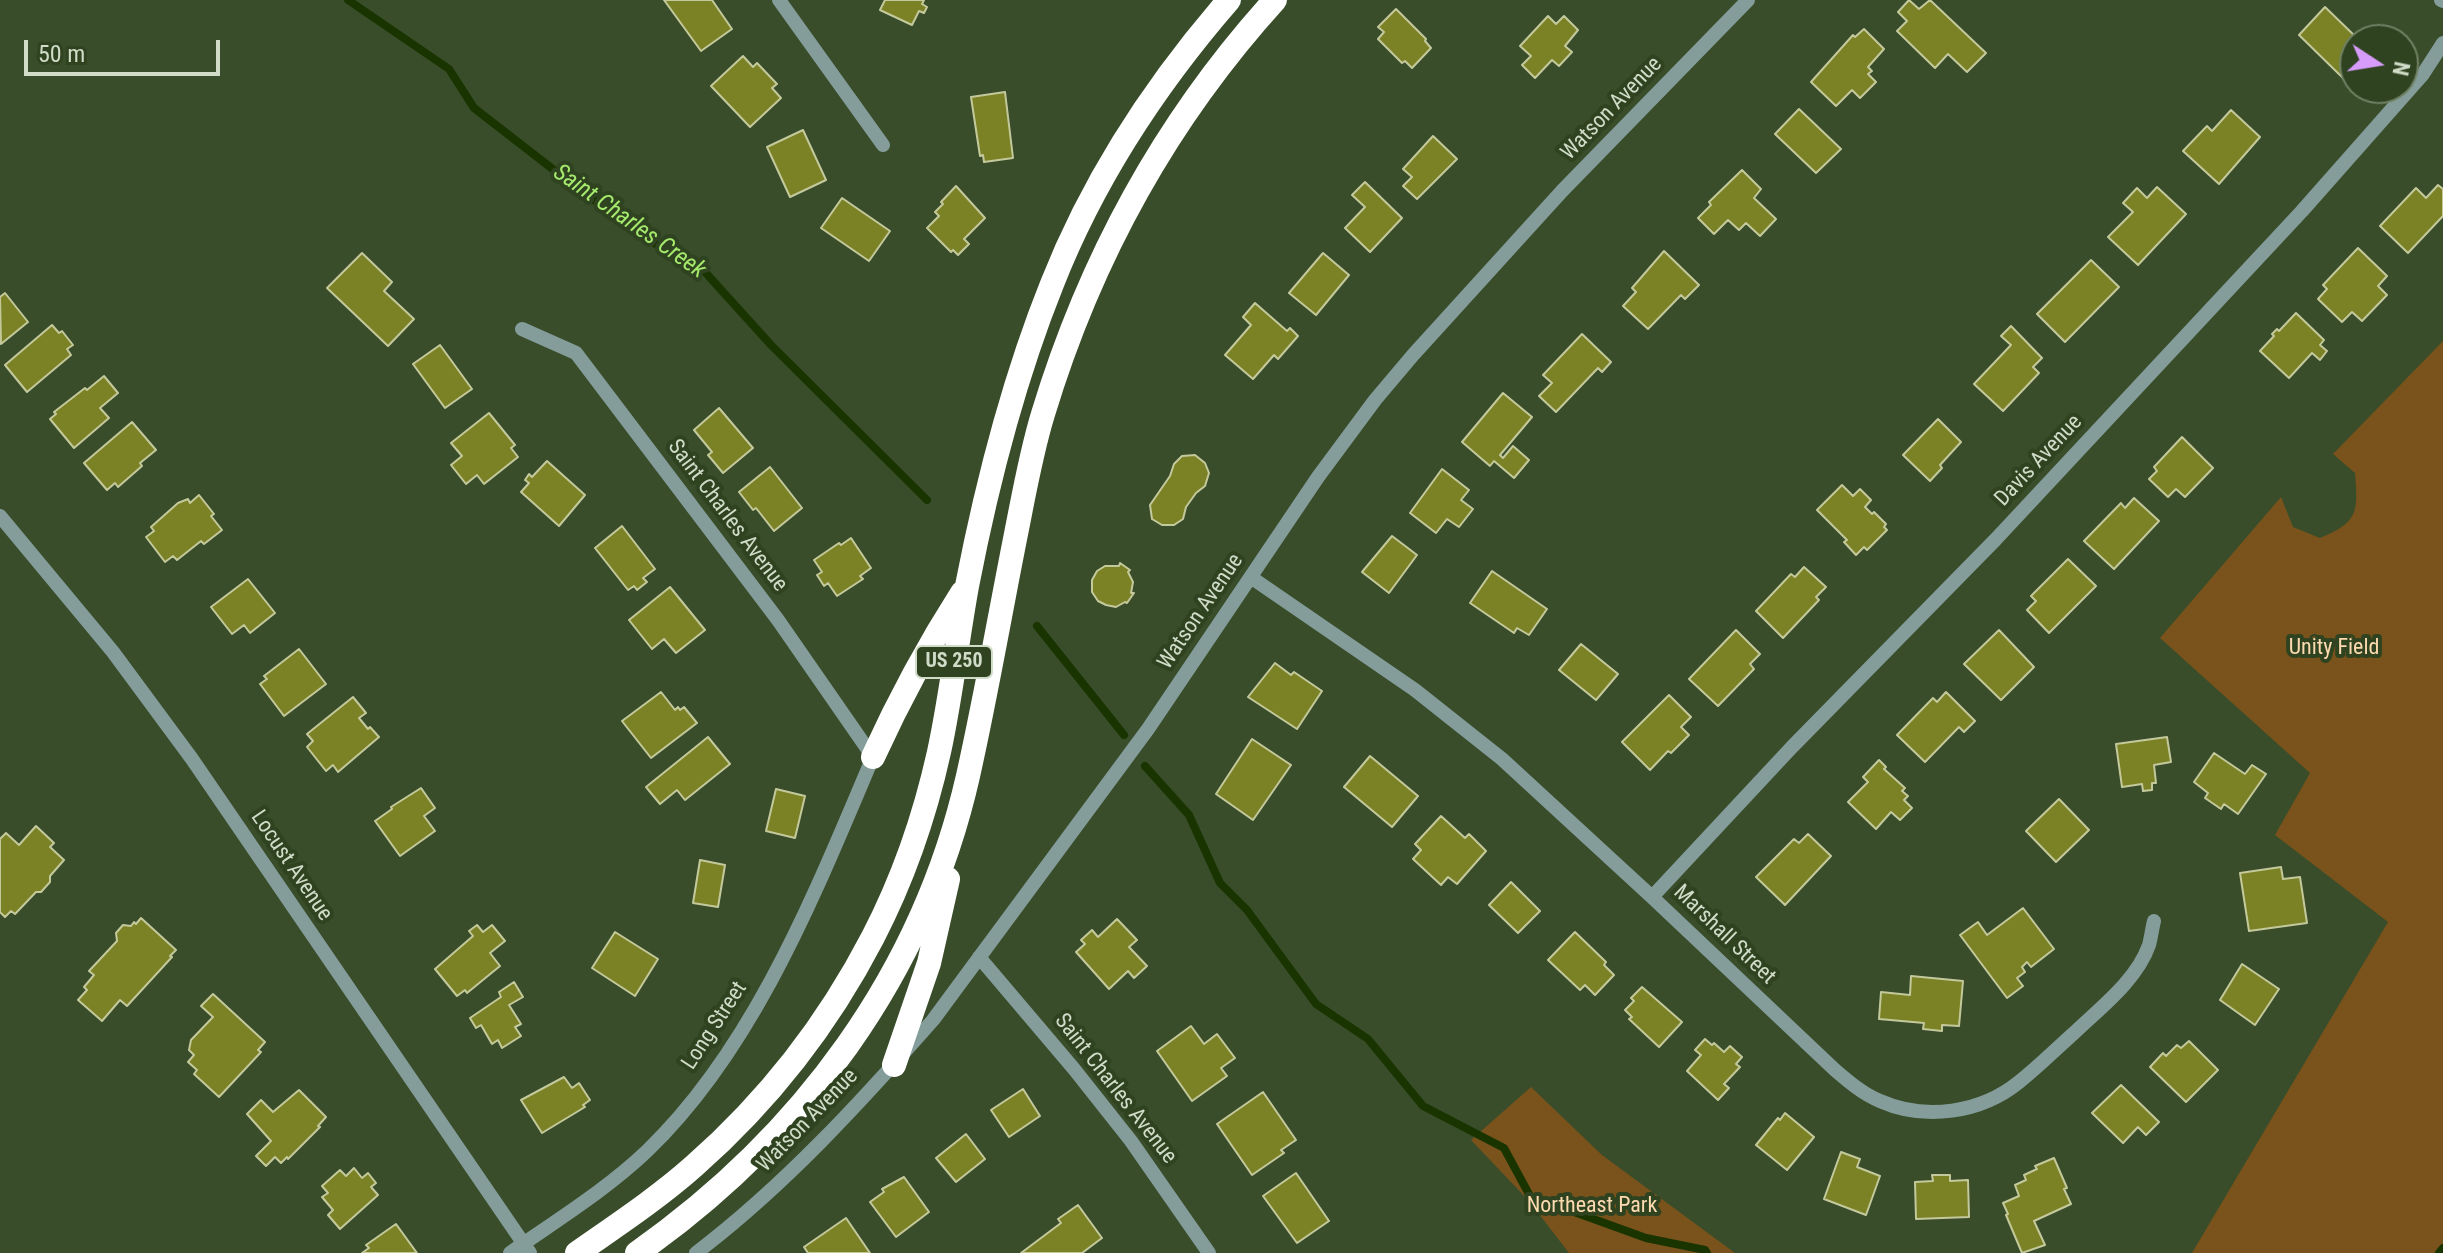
<!DOCTYPE html>
<html>
<head>
<meta charset="utf-8">
<style>
	body { margin:0 }
	#map { position:relative; width:2443px; height:1253px; overflow:hidden; background:#394d2a; font-family:"Roboto Condensed",sans-serif }
	canvas { display:block }
	.north { position:absolute; left:2339px; top:24px; width:80px; height:80px; box-sizing:border-box; background:#2f4320; border:2px solid #6f8063; border-radius:50%; rotate:102deg; font-size:22px; font-weight:700; line-height:32px; text-align:center; color:#d0dcc8 }
	.north::after { content:''; display:block; margin:auto; width:28px; height:36px; background:#d79bf9; clip-path:polygon(50% 0,100% 100%,50% 72%,0 100%) }
	.scale { position:absolute; left:24px; top:40px; width:196px; height:36px; box-sizing:border-box; border:4px solid #d0dcc8; border-top:0; padding-left:10px; font-size:24px; line-height:28px; white-space:nowrap; color:#d0dcc8; -webkit-text-stroke:6px #2f4320; paint-order:stroke }
</style>
</head>
<body>
<div id="map">
<canvas width="2443" height="1253"></canvas>
<div class="north">N</div>
<div class="scale">50 m</div>
</div>
<script>
const c = document.querySelector('canvas').getContext('2d');
c.lineJoin = 'round';
function paint(path, color) { c.fillStyle = color; c.fill(path, 'evenodd'); }
function trace(path, color, width, dash) { c.strokeStyle = color; c.lineWidth = width; c.lineCap = dash ? 'butt' : 'round'; c.setLineDash(dash || []); c.stroke(path); }
function write(font, color, halo, rows, align = 'center') {
  c.font = font + ' "Roboto Condensed",sans-serif'; c.lineWidth = 8; c.setLineDash([]); c.textBaseline = 'middle'; c.strokeStyle = halo; c.fillStyle = color; for (const [text, x, y, turn = 0] of rows) {
    c.save(); c.translate(x, y); c.rotate((+turn || 0) * Math.PI / 180); c.textAlign = isNaN(turn) ? turn : align; if (halo) c.strokeText(text, 0, 0); c.fillText(text, 0, 0); c.restore();
  }
}
paint(new Path2D(`
	M2443,341V1251L2442,1253H2192L2388,922L2275,835L2310,773L2160,638L2281,497L2293,527L2320,538C2359,522 2358,512 2355,473L2333,454Z
	M1531,1087L1602,1155L1735,1253H1569L1529,1201L1471,1140Z`), '#79531b');
trace(new Path2D(`
	M348,0L449,69L474,108L572,184L647,239L705,272L771,345L927,500
	M1037,626L1124,735
	M1145,766L1189,815L1220,883L1247,910L1316,1004L1368,1039L1423,1106L1504,1148L1530,1196L1646,1238L1705,1250L1707,1253
	M2439,1253L2443,1248`), '#1a3400', 8);
const building = new Path2D(`
	M664,0H712L732,29L701,51Z
	M885,0H924L922,4L927,7L924,13L919,11L912,25L880,10Z
	M1909,0L1919,9L1930,0L1986,53L1967,72L1948,54L1935,68L1897,31L1907,21L1898,12Z
	M2325,7L2359,40H2355V70L2345,80L2299,35Z
	M1396,9L1426,39L1425,41L1431,48L1412,68L1405,61L1402,63L1378,39L1384,32L1378,27Z
	M1548,16L1556,24L1564,16L1578,30L1565,46L1572,52L1559,66L1552,60L1535,78L1522,65L1531,56L1520,46Z
	M1864,29L1884,49L1868,67L1872,71L1868,74L1876,82L1860,98L1852,90L1836,106L1811,82L1853,35L1855,37Z
	M743,56L753,67L757,63L777,84L772,88L781,98L750,127L711,86Z
	M1005,92L1013,158L984,162L983,155L980,156L971,97Z
	M1799,109L1841,149L1816,173L1775,134Z
	M2231,110L2260,137L2219,184L2183,151L2207,126L2212,131Z
	M803,130L826,180L790,197L767,147Z
	M1433,136L1457,159L1417,199L1403,186L1412,177L1403,169Z
	M1742,170L1761,189L1754,198L1776,219L1760,236L1746,223L1739,230L1728,220L1714,234L1698,218L1711,205L1709,202Z
	M1365,182L1402,218L1370,252L1345,228L1365,207L1352,195Z
	M2438,185L2443,189V216L2408,253L2380,226L2416,188L2426,198Z
	M956,186L985,218L964,239L969,244L958,255L953,250L951,252L927,228L939,216L935,212L943,204L941,202Z
	M2157,187L2186,214L2138,265L2108,237L2133,212L2123,203L2137,188L2147,198Z
	M842,198L890,231L869,261L821,228Z
	M2358,248L2387,276L2378,286L2387,295L2362,321L2352,312L2342,322L2318,299L2327,289L2323,285Z
	M1664,251L1699,285L1685,299L1681,295L1648,329L1623,306L1636,292L1632,288Z
	M362,253L392,282L384,291L414,319L388,346L327,288Z
	M1323,253L1349,275L1316,315L1289,293Z
	M2091,260L2119,287L2065,342L2037,314Z
	M5,293L28,322L1,344L0,297Z
	M1255,303L1287,331L1290,328L1298,336L1278,359L1274,355L1253,379L1225,355L1251,325L1243,317Z
	M2296,313L2324,340L2320,345L2327,351L2320,360L2312,353L2289,378L2260,351L2274,336L2272,334L2277,329L2279,331Z
	M52,325L59,333L62,331L73,345L67,349L71,355L27,392L5,365Z
	M2011,326L2042,358L2033,367L2039,373L2003,411L1974,384L2011,345L2001,336Z
	M1582,334L1611,362L1602,372L1598,368L1556,412L1539,396L1552,383L1543,375Z
	M440,345L472,389L445,408L413,364Z
	M104,376L118,393L100,408L109,418L74,448L50,419L56,414L54,412L85,388L87,390Z
	M1503,393L1532,417L1500,455L1503,458L1513,446L1529,460L1514,478L1494,461L1490,466L1462,442Z
	M719,408L753,448L723,473L708,455L712,452L694,430Z
	M489,413L515,445L511,448L518,457L484,484L477,475L466,484L451,465L462,456L451,443Z
	M1938,419L1961,442L1940,465L1942,468L1930,481L1903,455Z
	M132,422L156,450L140,463L142,466L118,487L115,483L107,490L84,463Z
	M2182,437L2213,468L2185,497L2176,489L2168,497L2149,479L2157,471L2154,467Z
	M1195,455L1205,463L1209,473L1205,486L1196,493L1186,507L1183,519L1174,525H1162L1152,519L1150,505L1170,476L1174,464L1182,456Z
	M547,461L585,495L559,526L521,492L529,483L525,480L529,474L532,477Z
	M770,467L802,508L774,531L756,508L753,510L739,492Z
	M1442,469L1469,490L1461,500L1473,509L1459,527L1447,519L1436,533L1410,513Z
	M1842,485L1853,496L1860,489L1871,500L1865,507L1872,514L1874,512L1886,524L1884,527L1887,530L1867,550L1864,547L1856,555L1844,542L1847,540L1817,510Z
	M199,495L214,514L211,516L222,530L204,544L201,541L177,560L173,556L165,562L146,537L154,531L151,527L178,503L188,499L190,503Z
	M2134,498L2159,521L2114,569L2084,541L2121,503L2125,508Z
	M622,526L655,569L643,578L647,582L637,590L634,586L628,590L595,548Z
	M1392,536L1417,555L1389,593L1362,572Z
	M851,538L871,568L860,576L863,579L837,596L828,583L824,586L817,575L822,572L814,560L839,543L841,545Z
	M2068,559L2096,586L2049,633L2027,610L2036,601L2031,596Z
	M1120,563L1130,570L1128,572L1133,582L1131,593H1134L1127,603L1125,602L1116,607L1106,605L1098,601L1092,592V580L1097,571L1105,566H1119Z
	M1804,567L1826,587L1816,597L1819,600L1783,638L1756,611L1791,574L1795,577Z
	M1492,571L1547,609L1529,635L1517,628L1514,633L1470,603Z
	M248,579L275,613L250,633L244,625L232,634L211,607Z
	M670,587L705,630L676,653L664,639L652,649L629,620Z
	M1736,630L1760,654L1750,664L1754,669L1718,706L1689,679Z
	M1999,630L2034,667L2001,700L1964,664Z
	M1581,644L1618,674L1596,700L1559,670Z
	M299,649L326,684L284,716L260,684L267,679L264,676Z
	M1275,663L1291,675L1294,672L1322,691L1297,729L1248,697Z
	M661,692L675,710L678,707L680,710L684,707L697,723L651,758L622,721Z
	M1946,692L1975,721L1964,732L1959,727L1925,762L1897,735L1933,698L1937,702Z
	M1669,695L1691,717L1681,727L1689,735L1671,753L1668,751L1650,770L1622,742Z
	M353,697L366,713L359,718L368,729L370,727L379,737L338,772L333,765L326,771L307,747L313,741L307,734Z
	M708,737L730,764L685,800L677,790L660,804L646,787Z
	M2167,737L2171,762L2154,765L2156,783H2152V790L2143,791L2142,784L2122,787L2116,744Z
	M1252,739L1291,765L1253,820L1216,794Z
	M2214,753L2245,774L2252,765L2266,774L2238,814L2224,804L2221,809L2205,798L2208,793L2194,782Z
	M1370,756L1418,796L1392,827L1344,787Z
	M1879,760L1886,767L1884,769L1905,788L1902,791L1908,796L1904,800L1912,808L1900,820L1891,812L1876,829L1848,802L1868,782L1863,777Z
	M421,788L435,808L424,816L435,831L400,856L375,821L392,809L391,807Z
	M776,789L805,796L795,838L766,831Z
	M2059,799L2089,830L2056,862L2026,831Z
	M1441,816L1465,838L1469,834L1486,851L1457,884L1448,877L1441,885L1413,859L1421,850L1415,844Z
	M36,826L54,843L50,847L64,860L50,876V882L41,892H36L15,914L11,911L5,917L0,912V839L6,833L19,845Z
	M1808,834L1831,856L1785,905L1756,877L1794,839L1799,843Z
	M700,860L725,865L718,907L693,903Z
	M2281,867L2283,879L2300,877L2307,923L2249,931L2240,873Z
	M1511,882L1540,911L1518,933L1489,905Z
	M2023,908L2054,949L2031,967L2027,962L2022,967L2025,972L2017,978L2023,986L2007,998L1960,935L1978,922L1987,935Z
	M141,918L176,950L170,956L172,957L127,1006L120,1000L102,1021L78,1000L87,990L84,987L94,975L89,971L117,941L116,933L123,925L131,926L134,922L136,924Z
	M1117,919L1137,940L1129,947L1147,966L1134,978L1128,971L1109,989L1076,952L1085,944L1081,940L1092,930L1098,937Z
	M477,925L483,932L492,925L505,941L490,953L500,966L467,993L465,990L457,996L435,969L473,936L469,931Z
	M615,932L658,959L635,996L592,968Z
	M1575,932L1606,962L1604,965L1614,975L1595,995L1585,985L1580,990L1548,960Z
	M2242,964L2279,989L2255,1025L2220,1000Z
	M1911,976L1963,981L1959,1026L1942,1025V1031L1923,1029L1924,1023L1879,1019L1881,992L1910,995Z
	M514,982L523,997L509,1005L521,1024L515,1027L521,1036L502,1048L498,1040L492,1044L481,1025L476,1028L470,1018L501,997L499,992Z
	M1642,987L1682,1022L1659,1047L1629,1019L1632,1017L1625,1010L1634,1001L1631,998Z
	M213,994L265,1042L258,1050L261,1052L219,1097L194,1074L197,1070L188,1062L194,1055L189,1050L191,1040L213,1017L201,1006Z
	M1191,1026L1204,1044L1217,1034L1235,1058L1221,1068L1227,1076L1192,1101L1157,1051Z
	M1705,1039L1712,1045L1714,1043L1724,1052L1730,1046L1742,1057L1736,1064L1740,1067L1724,1084L1729,1088L1718,1100L1687,1071L1701,1055L1695,1050Z
	M2189,1041L2218,1070L2186,1102L2150,1067L2163,1053L2166,1056L2177,1045L2181,1048Z
	M564,1077L572,1088L579,1083L590,1100L583,1105L585,1107L542,1133L521,1100Z
	M2121,1085L2159,1122L2146,1135L2138,1127L2123,1143L2092,1113Z
	M1023,1089L1040,1116L1009,1137L991,1110Z
	M299,1090L326,1117L318,1126L320,1127L288,1159L287,1157L281,1163L275,1157L266,1166L256,1156L271,1141L247,1114L261,1100L273,1112Z
	M1263,1092L1296,1140L1281,1150L1284,1153L1252,1175L1217,1124Z
	M1785,1113L1814,1137L1787,1170L1756,1145L1778,1118L1780,1120Z
	M966,1134L985,1159L956,1182L936,1158Z
	M1841,1152L1860,1159L1857,1167L1880,1176L1866,1215L1824,1199Z
	M2054,1158L2067,1188L2064,1189L2071,1204L2034,1221L2045,1245L2022,1253L2006,1215L2008,1214L2003,1203L2019,1196L2015,1185L2026,1180L2024,1175L2037,1169L2035,1166Z
	M354,1168L362,1178L368,1173L376,1183L371,1187L378,1195L340,1229L328,1215L333,1210L322,1197L328,1193L322,1186L340,1170L346,1176Z
	M1296,1173L1329,1221L1297,1243L1263,1196Z
	M1932,1175H1950V1181L1968,1180L1969,1217L1916,1219L1915,1182L1933,1181Z
	M904,1177L929,1212L896,1237L870,1202L884,1192L882,1189Z
	M1078,1205L1102,1238L1082,1253H1021L1061,1223L1058,1219Z
	M846,1218L870,1253H808L804,1247Z
	M396,1224L417,1253H362L369,1248L366,1245Z`);
paint(building, '#7b8125');
trace(building, '#c4c99c', 2);
trace(new Path2D(`
	M779,0L883,145
	M2441,0L2443,1
	M0,516L113,652L192,759L530,1253
	M1252,578L1415,690L1502,759L1652,897L1835,1070C1849,1082 1863,1094 1880,1101C1925,1121 1981,1113 2019,1082C2038,1067 2056,1049 2074,1033C2100,1008 2137,980 2149,945C2151,938 2152,929 2154,921
	M1652,897L1791,748L1996,539L2302,211L2423,74L2443,43
	M979,957L1074,1069L1131,1141L1209,1253
	M510,1253C557,1220 606,1190 647,1151C755,1047 815,893 873,757L778,620L576,353L522,329
	M696,1253C784,1186 860,1103 933,1020L1148,729L1318,477L1375,400L1413,355L1562,191L1748,0`), '#849d9b', 14);
trace(new Path2D(`
	M873,757C899,700 928,646 962,593
	M894,1065L929,963L948,879
	M577,1253C617,1225 658,1198 694,1166C768,1101 828,1024 873,937C903,879 925,815 939,752C951,697 957,641 967,586C987,483 1013,381 1052,284C1093,180 1156,84 1229,0
	M637,1253C802,1137 923,974 968,776C986,696 1000,614 1016,534C1024,494 1031,453 1043,414C1090,259 1166,120 1275,0`), '#fff', 24);
for (const [x, y, w] of [
	[954,662,76]
]) { const box = new Path2D(); box.roundRect(x - w / 2, y - 16, w, 32, 6); c.fillStyle = '#2f4320'; c.fill(box); trace(box, '#d0dcc8', 2); }
write('bold 20px', '#d0dcc8', null, [
	["US 250",954,662]
]);
write('22px', '#d0dcc8', '#2f4320', [
	["Watson Avenue",1612,109,-46],
	["Davis Avenue",2039,461,-47],
	["Saint Charles Avenue",727,516,53],
	["Watson Avenue",1201,612,-56],
	["Locust Avenue",291,866,56],
	["Marshall Street",1724,935,44],
	["Long Street",715,1026,-57],
	["Saint Charles Avenue",1115,1089,52],
	["Watson Avenue",808,1121,-46]
]);
write('22px', '#fddaaf', '#2f4320', [
	["Unity Field",2334,648],
	["Northeast Park",1592,1206]
]);
write('italic 24px', '#a5e96d', '#2f4320', [
	["Saint Charles Creek",629,222,35]
]);
</script>
</body>
</html>
